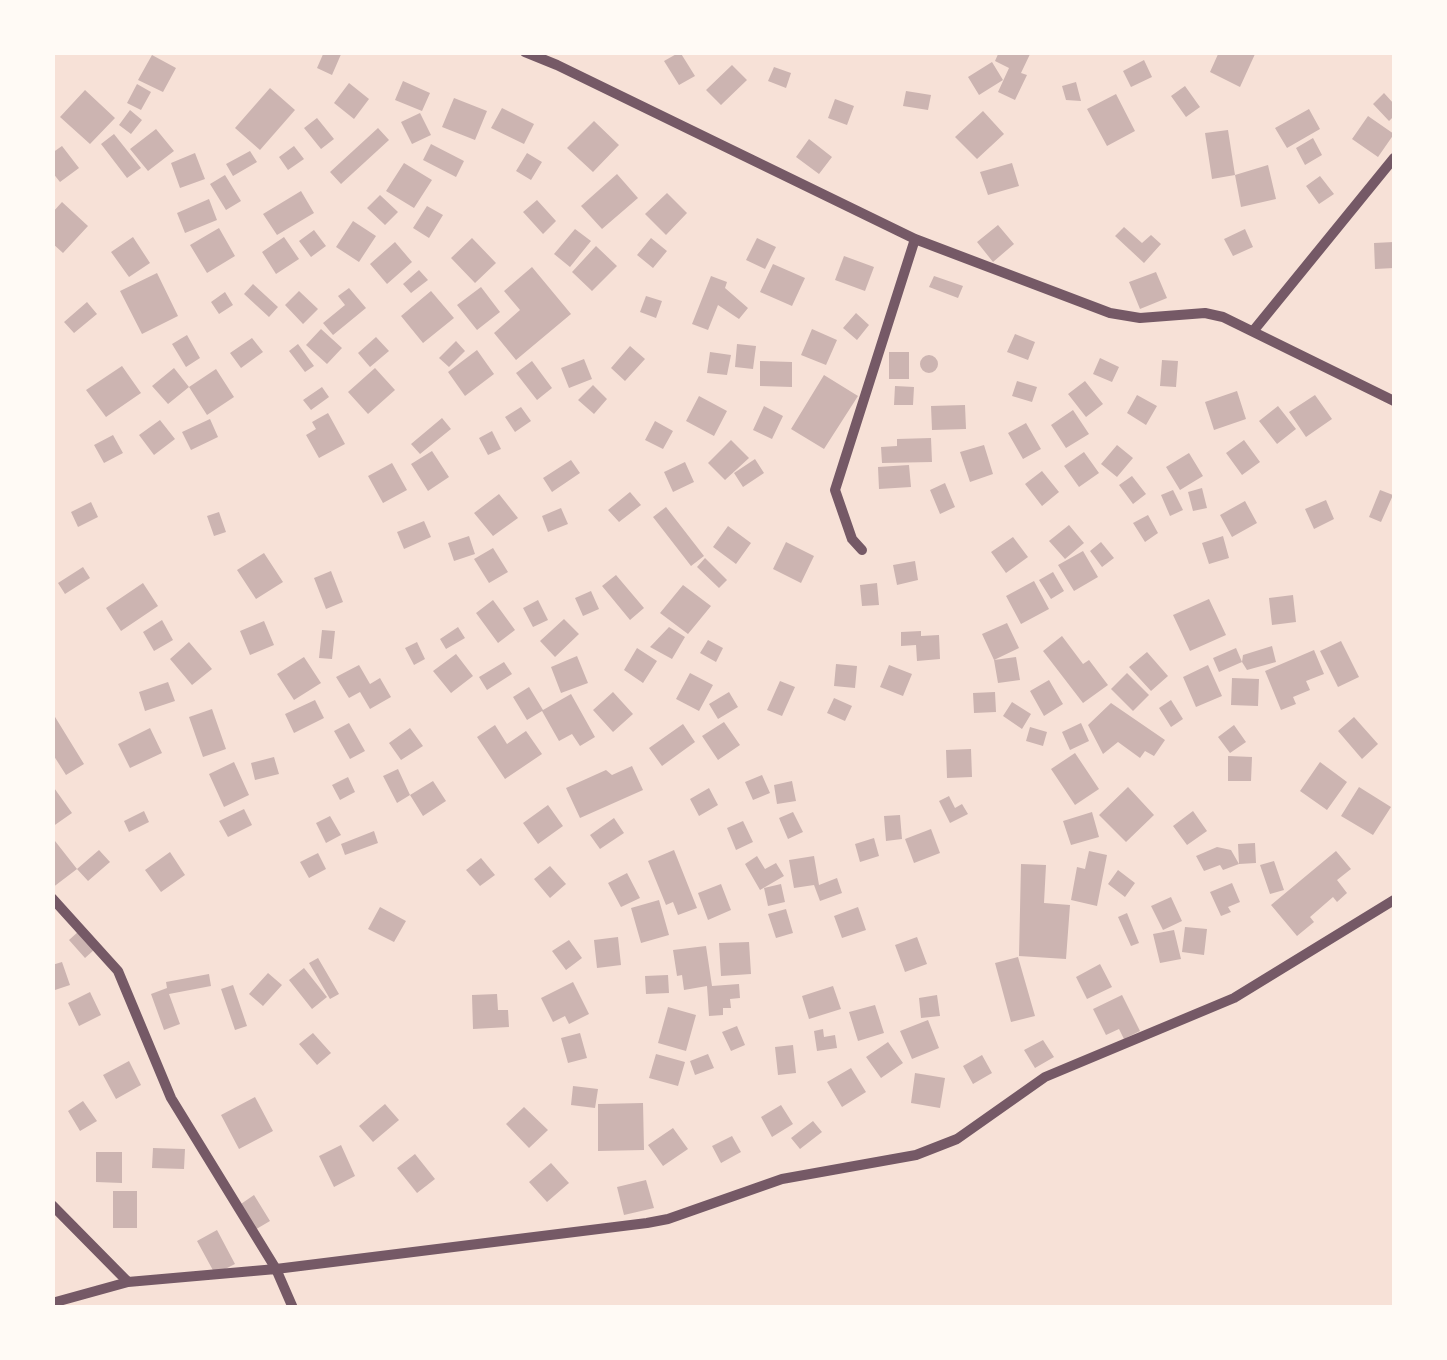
<!DOCTYPE html>
<html>
<head>
<meta charset="utf-8">
<style>
	body { margin:0 }
	#map { position:relative; width:1447px; height:1360px; overflow:hidden; background:#f7e1d7; font-family:"Titillium Web",sans-serif }
	canvas { display:block }
	.frame { position:absolute; inset:0; border:55px solid #fffaf5; pointer-events:none }
</style>
</head>
<body>
<div id="map">
<canvas width="1447" height="1360"></canvas>
<div class="frame"></div>
</div>
<script>
const c = document.querySelector('canvas').getContext('2d');
c.lineJoin = 'round';
function paint(path, color) { c.fillStyle = color; c.fill(path, 'evenodd'); }
function trace(path, color, width, dash) { c.strokeStyle = color; c.lineWidth = width; c.lineCap = dash ? 'butt' : 'round'; c.setLineDash(dash || []); c.stroke(path); }
paint(new Path2D(`
	M324,52H342L332,75L317,68Z
	M680,52L695,76L679,85L664,61Z
	M999,52H1031L1021,73L1027,75L1015,100L998,92L1009,68L995,61Z
	M1219,52L1255,54L1240,87L1210,72Z
	M152,55L176,68L163,92L138,80Z
	M1144,60L1152,77L1131,87L1123,71Z
	M992,62L1003,80L979,95L968,77Z
	M732,65L747,80L721,105L706,90Z
	M774,67L791,73L786,88L768,81Z
	M403,81L430,93L422,111L395,100Z
	M1076,82L1081,101L1066,100L1062,86Z
	M349,83L369,99L354,119L334,103Z
	M137,84L151,92L141,110L127,103Z
	M1185,86L1200,107L1186,117L1171,96Z
	M270,88L295,110L260,150L235,128Z
	M85,90L115,118L90,144L60,117Z
	M906,91L931,95L928,110L903,106Z
	M1384,93L1394,104V116L1389,121L1373,104Z
	M1116,94L1135,131L1107,146L1087,109Z
	M454,98L487,111L475,140L442,127Z
	M835,99L854,106L847,125L828,118Z
	M502,108L534,124L524,144L491,128Z
	M1309,109L1320,129L1287,148L1275,128Z
	M130,110L142,120L131,134L119,125Z
	M983,111L1004,134L977,159L955,137Z
	M420,113L431,135L412,144L401,122Z
	M1368,116L1394,134L1378,157L1352,139Z
	M317,118L334,139L321,149L304,128Z
	M594,121L619,145L593,172L567,148Z
	M378,128L389,140L341,184L330,172Z
	M156,129L174,151L148,171L130,149Z
	M1228,130L1235,175L1268,165L1276,199L1241,207L1235,175L1212,179L1205,133Z
	M114,134L141,168L127,178L101,144Z
	M1313,138L1322,155L1305,165L1296,148Z
	M809,139L832,157L819,174L796,157Z
	M431,144L464,161L456,177L423,160Z
	M62,146L79,168L60,182L52,172V153Z
	M294,146L304,159L288,170L279,157Z
	M250,151L257,162L233,176L226,164Z
	M195,153L205,179L180,188L171,163Z
	M527,153L542,162L531,180L516,171Z
	M404,163L432,180L414,208L386,191Z
	M1012,163L1019,186L988,195L980,172Z
	M617,174L638,198L602,229L581,206Z
	M225,175L241,201L226,210L210,184Z
	M1320,176L1334,194L1319,204L1306,186Z
	M301,191L314,213L277,235L263,214Z
	M667,193L687,213L666,235L645,214Z
	M380,195L398,212L385,225L367,208Z
	M209,199L217,220L185,233L177,213Z
	M537,200L556,221L543,234L523,212Z
	M62,202L88,226L63,253L52,243V213Z
	M427,206L443,215L429,238L413,228Z
	M353,221L376,236L359,262L336,247Z
	M998,225L1014,244L993,262L977,242Z
	M1124,227L1142,243L1151,235L1161,244L1144,263L1115,236Z
	M219,228L235,256L207,273L190,245Z
	M575,229L591,241L570,267L554,254Z
	M1245,229L1253,247L1233,256L1224,239Z
	M314,230L326,246L311,257L299,241Z
	M133,237L150,263L129,277L111,252Z
	M284,237L299,259L276,274L262,252Z
	M472,238L496,263L475,283L451,258Z
	M651,238L667,251L653,268L637,255Z
	M757,238L776,247L765,269L746,260Z
	M395,242L412,262L387,284L370,264Z
	M1394,242V268L1375,269L1374,243Z
	M596,246L617,266L592,291L572,272Z
	M844,256L874,267L865,291L835,280Z
	M773,264L805,278L792,306L760,292Z
	M532,267L571,314L516,360L494,333L520,310L504,291Z
	M419,270L428,280L411,293L403,284Z
	M1156,272L1167,298L1140,309L1129,282Z
	M157,273L178,316L142,334L120,291Z
	M711,276L727,282L725,288L748,308L739,319L718,305L708,330L692,324Z
	M934,276L963,286L958,298L929,287Z
	M253,284L278,307L269,317L244,294Z
	M481,287L500,312L477,330L457,305Z
	M349,288L366,308L333,335L323,323L345,305L338,296Z
	M299,291L318,309L303,324L285,305Z
	M431,291L454,318L423,343L401,316Z
	M225,292L233,305L219,314L211,302Z
	M646,296L662,301L656,318L640,312Z
	M87,302L97,314L74,333L64,322Z
	M856,313L869,325L857,340L843,328Z
	M321,329L342,348L327,364L306,345Z
	M812,329L837,340L826,365L801,355Z
	M1015,334L1035,342L1028,360L1007,352Z
	M187,335L200,358L186,367L172,344Z
	M376,337L389,351L370,367L358,353Z
	M252,338L263,352L241,368L230,353Z
	M456,341L465,351L449,367L439,358Z
	M298,344L314,366L305,372L289,351Z
	M737,344L756,346L753,369L735,367Z
	M630,346L645,359L625,381L611,368Z
	M477,350L494,374L465,396L448,372Z
	M710,352L731,355L727,375L707,373Z
	M889,352H909V379H889Z
	M920 364a9 9 0 1 1 18 0a9 9 0 1 1-18 0Z
	M1100,358L1119,367L1112,382L1093,374Z
	M584,359L592,379L569,388L561,368Z
	M1162,360L1178,361L1176,387L1160,386Z
	M532,361L552,388L537,400L516,373Z
	M760,361L792,362V387L760,386Z
	M122,366L141,393L106,417L86,390Z
	M174,368L189,387L168,404L152,386Z
	M375,368L395,390L368,414L348,392Z
	M216,369L234,397L207,415L189,387Z
	M824,375L858,396L824,449L791,429Z
	M1017,381L1037,387L1032,402L1012,396Z
	M1085,381L1103,404L1086,417L1068,394Z
	M593,385L607,399L594,414L578,400Z
	M895,386L914,387L913,405H894Z
	M322,387L329,397L311,410L303,400Z
	M1237,391L1246,419L1214,430L1205,402Z
	M1137,395L1157,406L1146,425L1127,413Z
	M1315,395L1332,419L1306,437L1289,412Z
	M699,396L727,411L714,436L686,421Z
	M965,405L966,429L932,430L931,406Z
	M764,406L783,416L772,439L753,430Z
	M1278,406L1296,429L1277,444L1259,421Z
	M521,407L531,421L515,432L505,417Z
	M1073,410L1089,434L1066,448L1051,425Z
	M328,413L345,444L319,458L306,435L316,429L312,422Z
	M442,418L451,429L420,454L411,444Z
	M210,419L218,437L191,450L182,432Z
	M160,420L175,439L154,455L139,435Z
	M655,421L673,431L663,449L645,440Z
	M1026,423L1041,449L1023,459L1008,433Z
	M492,431L501,449L488,455L479,438Z
	M113,435L123,453L104,463L94,445Z
	M931,438L932,462L882,463L881,447L897,446V439Z
	M731,440L749,458L725,480L708,463Z
	M1244,440L1260,462L1242,475L1226,453Z
	M984,445L993,474L970,482L960,452Z
	M1117,445L1133,458L1117,477L1101,464Z
	M432,451L449,477L428,491L411,464Z
	M1084,452L1099,473L1079,487L1064,466Z
	M1189,453L1203,476L1180,490L1166,467Z
	M755,459L764,473L743,487L734,473Z
	M571,460L580,473L552,492L543,478Z
	M685,462L694,482L673,492L664,472Z
	M392,463L407,490L383,503L368,476Z
	M909,465L911,487L879,489L878,467Z
	M1042,471L1059,492L1042,506L1025,484Z
	M1132,476L1146,494L1133,504L1119,485Z
	M945,483L955,507L940,514L930,490Z
	M1202,488L1207,508L1193,511L1188,492Z
	M1173,490L1183,510L1170,516L1161,495Z
	M1380,490L1393,495L1381,522L1369,517Z
	M630,492L641,505L619,522L608,510Z
	M499,494L518,518L493,536L474,513Z
	M1326,500L1334,519L1314,529L1305,509Z
	M1245,501L1257,523L1232,537L1220,515Z
	M91,502L98,517L78,527L71,512Z
	M666,507L704,556L691,566L653,517Z
	M561,508L568,524L548,532L542,516Z
	M219,512L226,532L214,536L207,516Z
	M1148,515L1158,533L1145,542L1133,523Z
	M424,521L431,537L404,549L397,532Z
	M1069,525L1084,543L1065,559L1049,541Z
	M728,526L751,543L736,564L713,547Z
	M469,536L475,554L454,561L448,543Z
	M1223,536L1229,558L1209,564L1202,543Z
	M1013,537L1028,557L1006,573L991,552Z
	M786,542L814,556L801,583L773,569Z
	M1101,542L1114,558L1102,567L1090,551Z
	M493,548L508,572L489,583L474,559Z
	M1083,551L1098,577L1074,591L1058,565Z
	M264,553L283,582L256,599L237,570Z
	M705,558L727,580L719,588L697,567Z
	M915,561L918,580L897,585L893,565Z
	M83,567L90,578L65,594L58,583Z
	M331,571L343,602L326,609L314,578Z
	M1053,572L1064,591L1051,599L1039,580Z
	M616,575L644,608L630,620L602,586Z
	M1034,581L1049,609L1021,624L1006,596Z
	M143,583L158,606L121,631L106,608Z
	M877,583L879,605L862,606L860,585Z
	M683,585L711,606L688,634L660,613Z
	M591,591L599,609L583,616L575,598Z
	M1293,595L1296,622L1272,625L1269,598Z
	M1209,599L1226,635L1190,651L1173,615Z
	M493,600L515,630L498,643L476,613Z
	M538,600L548,620L533,627L523,608Z
	M564,619L579,634L555,657L540,641Z
	M162,620L173,640L154,651L143,632Z
	M264,621L274,645L250,655L240,631Z
	M1007,623L1019,648L994,660L982,634Z
	M458,627L465,638L446,649L440,639Z
	M669,627L685,637L672,659L650,647Z
	M322,630L335,631L332,659L319,658Z
	M921,631V636L939,635L940,659L917,661L916,645L901,646V632Z
	M1062,636L1083,664L1089,660L1108,685L1083,703L1043,651Z
	M708,640L723,648L716,662L700,653Z
	M1341,641L1359,677L1338,687L1320,651Z
	M189,642L212,669L192,685L170,659Z
	M417,642L425,659L414,665L405,648Z
	M1272,646L1276,662L1247,670L1242,662L1219,672L1213,658L1236,648L1242,662L1243,655Z
	M637,648L657,661L643,683L624,670Z
	M1314,650L1324,674L1306,681L1310,690L1293,697L1296,704L1281,710L1265,671Z
	M1147,652L1168,676L1151,691L1129,667Z
	M456,654L473,676L451,693L433,671Z
	M577,656L588,683L561,693L551,667Z
	M304,657L321,683L294,700L277,674Z
	M1016,657L1020,680L998,683L994,660Z
	M504,662L512,674L487,690L479,677Z
	M836,664L857,666L855,688L834,686Z
	M359,665L370,684L380,678L391,697L370,709L360,692L349,698L336,677Z
	M889,665L912,674L903,696L880,687Z
	M1208,665L1222,696L1196,707L1183,677Z
	M690,673L713,685L699,711L676,699Z
	M1127,673L1149,695L1133,711L1111,689Z
	M1232,678L1259,679L1258,706L1231,705Z
	M1049,680L1063,704L1044,716L1030,691Z
	M780,681L795,687L782,716L767,710Z
	M168,682L175,701L145,711L139,692Z
	M529,687L543,710L571,694L595,737L580,746L572,734L559,741L542,711L527,720L513,697Z
	M613,692L633,714L613,732L593,710Z
	M729,692L738,707L718,719L709,704Z
	M995,692L996,712L974,713L973,693Z
	M834,698L852,706L845,721L827,713Z
	M315,700L324,718L294,733L285,714Z
	M1171,700L1183,719L1171,727L1159,708Z
	M1012,702L1031,714L1022,729L1003,716Z
	M1111,703L1165,740L1154,756L1145,751L1140,758L1118,742L1103,754L1088,725Z
	M212,709L226,749L203,757L189,717Z
	M52,712L84,764L66,775L52,753Z
	M1354,717L1378,744L1362,759L1338,731Z
	M724,722L740,745L718,760L702,736Z
	M349,723L365,751L350,759L334,731Z
	M1081,723L1089,741L1070,750L1062,732Z
	M683,724L695,742L662,766L649,748Z
	M495,725L507,744L526,731L542,754L505,779L477,737Z
	M1234,725L1246,742L1230,753L1218,737Z
	M1030,727L1047,732L1043,746L1026,741Z
	M150,728L162,753L130,768L118,744Z
	M410,728L423,746L401,760L389,743Z
	M971,749L972,777L947,778L946,750Z
	M1075,753L1099,789L1075,805L1051,769Z
	M1228,756L1252,757L1251,781H1228Z
	M274,757L279,774L255,780L251,763Z
	M234,762L249,795L224,807L209,774Z
	M1320,762L1347,782L1327,810L1300,791Z
	M632,766L643,790L580,818L566,788L606,770L612,775Z
	M398,769L410,795L397,803L383,776Z
	M762,775L770,793L753,800L745,782Z
	M348,777L355,792L340,800L332,785Z
	M433,781L446,801L423,816L410,795Z
	M792,781L796,801L777,804L774,785Z
	M52,785L72,813L52,827Z
	M1128,787L1154,815L1126,842L1099,815Z
	M1359,787L1391,807L1373,835L1341,816Z
	M709,788L718,805L699,816L690,799Z
	M949,796L955,808L962,804L968,814L950,823L939,801Z
	M548,805L563,826L538,844L523,823Z
	M244,809L252,825L228,837L219,821Z
	M144,811L149,822L129,832L124,821Z
	M1193,811L1207,831L1187,845L1173,826Z
	M793,812L803,832L788,839L779,818Z
	M1092,812L1099,837L1071,845L1063,821Z
	M900,815L902,839L886,841L884,816Z
	M330,816L341,835L326,843L316,823Z
	M614,818L624,833L600,849L590,835Z
	M743,821L753,842L736,850L727,828Z
	M931,829L940,853L914,863L905,839Z
	M374,831L378,843L345,855L341,844Z
	M874,838L879,856L860,862L855,844Z
	M55,841L77,869L52,888V842Z
	M1255,843L1256,863L1239,864L1223,870L1220,865L1204,871L1196,856L1217,847L1231,850L1239,864L1238,844Z
	M99,850L110,862L88,881L77,869Z
	M674,850L697,908L678,915L673,902L666,905L648,861Z
	M1089,851L1107,855L1097,906L1071,900L1077,867L1085,869Z
	M1336,851L1351,869L1337,880L1347,893L1337,902L1333,897L1310,917L1314,922L1297,936L1271,905Z
	M170,852L185,875L161,892L145,870Z
	M318,853L326,869L309,878L300,862Z
	M757,856L765,869L776,863L784,876L760,890L745,864Z
	M814,856L819,885L837,878L842,893L820,901L814,885L794,888L789,860Z
	M481,858L495,875L480,886L466,870Z
	M1274,861L1284,890L1270,894L1260,865Z
	M1021,864L1046,865L1044,903L1070,905L1066,959L1019,956Z
	M550,866L566,884L550,898L534,879Z
	M1118,870L1135,883L1125,897L1108,884Z
	M627,873L640,898L621,907L608,883Z
	M1232,883L1240,902L1228,907L1231,912L1221,916L1210,892Z
	M721,884L731,910L708,920L698,893Z
	M781,884L785,902L768,906L764,888Z
	M1171,897L1182,921L1163,930L1151,906Z
	M659,900L669,935L641,943L631,908Z
	M380,907L406,921L394,942L368,929Z
	M858,907L866,930L842,938L834,916Z
	M786,909L793,933L776,938L768,914Z
	M1127,913L1139,943L1131,946L1118,917Z
	M1185,927L1207,929L1204,955L1182,952Z
	M1174,930L1181,959L1160,963L1153,934Z
	M79,931L95,949L85,958L69,940Z
	M618,937L621,965L597,968L594,940Z
	M917,937L927,964L905,972L895,945Z
	M569,940L582,958L566,970L552,951Z
	M749,942L751,974L721,976L719,943Z
	M706,946L712,986L739,984L740,998L730,999L731,1008H723V1015L709,1016L707,986L684,990L682,975L677,976L673,950Z
	M1018,957L1035,1016L1011,1022L995,963Z
	M318,958L339,994L330,999L309,963Z
	M62,962L70,985L52,991V965Z
	M1100,964L1112,987L1087,999L1076,977Z
	M304,968L327,997L312,1009L289,980Z
	M268,973L282,985L263,1006L249,994Z
	M209,974L211,986L169,994L180,1024L164,1030L151,994L167,988L166,982Z
	M668,975L669,993L646,994L645,976Z
	M573,982L589,1014L569,1024L565,1016L553,1022L541,998Z
	M233,985L247,1026L235,1030L221,989Z
	M833,986L841,1009L809,1019L802,996Z
	M90,992L101,1015L79,1026L68,1003Z
	M497,994L498,1010H508L509,1027L473,1029L472,995Z
	M937,995L940,1016L921,1018L919,998Z
	M1122,995L1140,1031L1124,1039L1119,1029L1106,1035L1093,1009Z
	M875,1005L884,1033L858,1041L849,1012Z
	M668,1007L696,1015L686,1051L658,1043Z
	M928,1020L939,1048L912,1059L900,1031Z
	M737,1026L745,1045L731,1051L722,1032Z
	M823,1029L824,1037L835,1035L837,1048L817,1051L814,1031Z
	M313,1033L331,1053L317,1065L299,1044Z
	M580,1033L587,1058L568,1063L561,1038Z
	M1043,1040L1054,1057L1035,1068L1024,1050Z
	M888,1042L903,1063L881,1078L866,1057Z
	M793,1045L796,1073L778,1075L775,1047Z
	M656,1054L685,1062L678,1086L649,1078Z
	M708,1054L714,1068L695,1075L690,1061Z
	M982,1055L992,1073L973,1084L963,1066Z
	M129,1061L141,1085L116,1099L103,1075Z
	M851,1068L866,1092L842,1107L827,1082Z
	M915,1073L945,1078L940,1108L911,1103Z
	M573,1086L598,1089L595,1108L571,1105Z
	M255,1097L273,1131L239,1149L221,1115Z
	M83,1101L97,1121L80,1131L68,1111Z
	M643,1103L644,1150L598,1151V1104Z
	M385,1104L399,1120L373,1142L359,1126Z
	M781,1105L793,1124L772,1137L761,1117Z
	M524,1107L548,1130L529,1148L506,1124Z
	M813,1121L822,1132L800,1149L791,1138Z
	M673,1128L688,1149L663,1166L648,1145Z
	M732,1136L741,1152L721,1163L712,1146Z
	M341,1145L355,1176L334,1187L319,1156Z
	M153,1148L185,1149L184,1169L152,1168Z
	M96,1152H122V1183L96,1182Z
	M415,1154L435,1179L417,1193L397,1168Z
	M551,1163L569,1183L547,1202L529,1182Z
	M646,1180L654,1208L624,1215L617,1187Z
	M113,1191H137V1228H113Z
	M254,1195L270,1221L253,1231L238,1206Z
	M217,1230L235,1264L215,1274L197,1241Z`), '#ccb4b1');
trace(new Path2D(`
	M525,52L557,65L915,239L1110,313L1140,318L1205,313L1223,317L1394,401
	M1254,330L1394,158
	M862,550L852,539L835,490L915,239
	M52,898L118,971L171,1098L276,1269L293,1308
	M52,1205L128,1282
	M52,1303L128,1282L276,1269L647,1223L668,1219L782,1179L916,1155L957,1139L1045,1077L1234,998L1394,900`), '#755966', 10);
</script>
</body>
</html>
